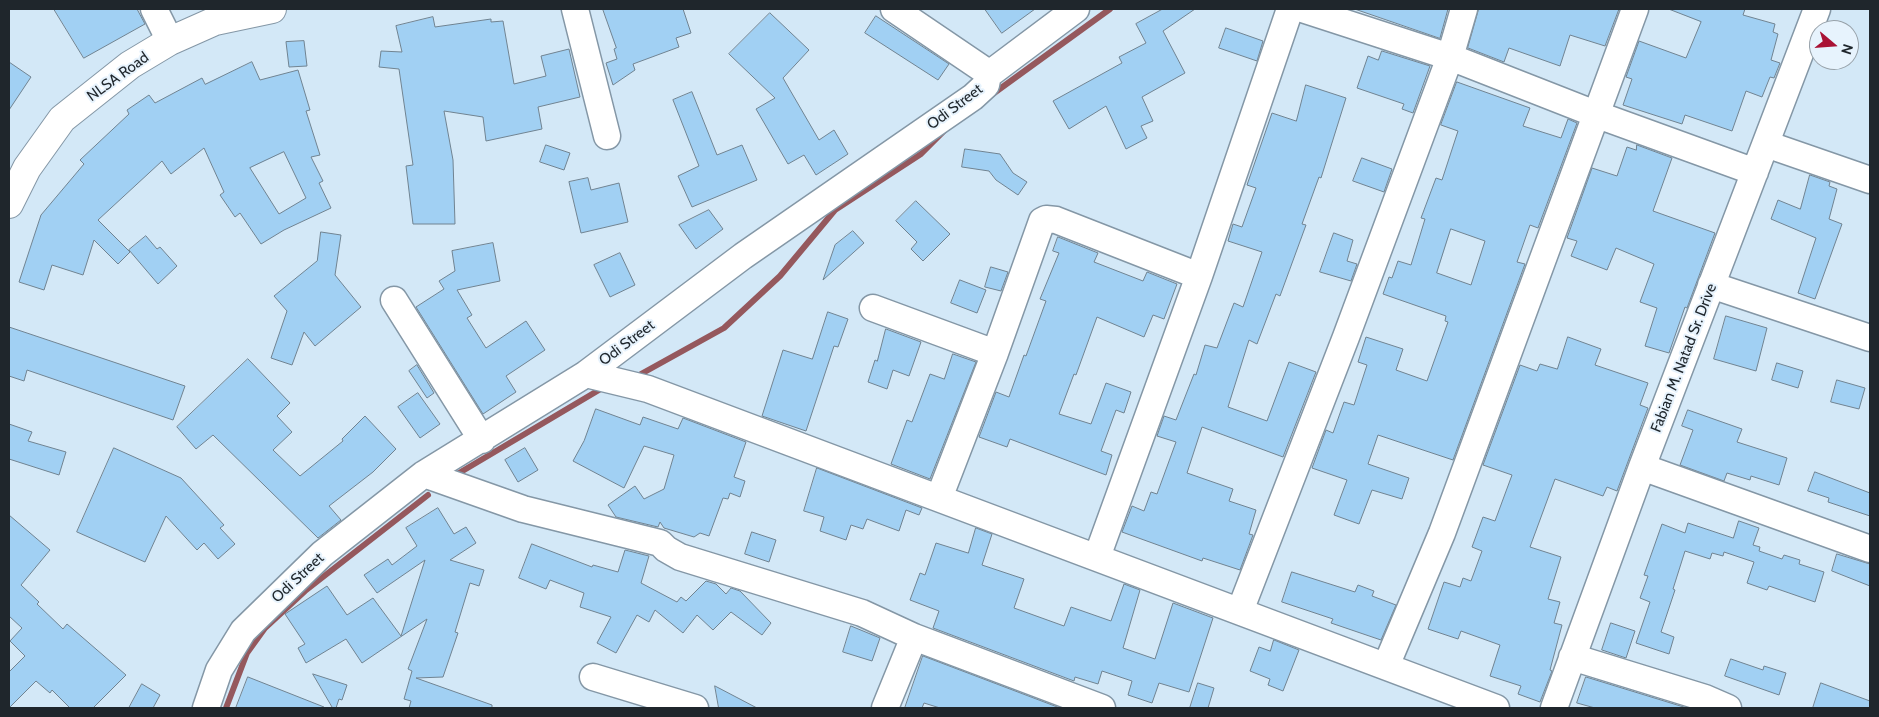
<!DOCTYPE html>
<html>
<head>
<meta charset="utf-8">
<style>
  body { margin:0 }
  #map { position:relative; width:1879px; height:717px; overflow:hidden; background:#d3e8f7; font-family:Cabin,sans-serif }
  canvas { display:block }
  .frame { position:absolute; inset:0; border:10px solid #1f262c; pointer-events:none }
  .north { position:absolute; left:1809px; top:20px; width:50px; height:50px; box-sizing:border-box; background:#e7f3fd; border:1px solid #97a1a9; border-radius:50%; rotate:108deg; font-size:14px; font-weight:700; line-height:20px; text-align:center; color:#1f262c }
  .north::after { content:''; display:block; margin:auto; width:18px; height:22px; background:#a91235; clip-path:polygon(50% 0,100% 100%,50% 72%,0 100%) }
</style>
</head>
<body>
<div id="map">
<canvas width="1879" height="717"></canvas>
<div class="frame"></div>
<div class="north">N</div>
</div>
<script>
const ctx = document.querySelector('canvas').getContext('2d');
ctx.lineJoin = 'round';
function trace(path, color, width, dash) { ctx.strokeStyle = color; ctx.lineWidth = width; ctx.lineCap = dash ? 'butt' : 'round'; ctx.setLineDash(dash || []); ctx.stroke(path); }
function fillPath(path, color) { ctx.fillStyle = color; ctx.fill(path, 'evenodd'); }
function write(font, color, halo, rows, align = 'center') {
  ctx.font = font + ' Cabin,sans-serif'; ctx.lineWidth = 4; ctx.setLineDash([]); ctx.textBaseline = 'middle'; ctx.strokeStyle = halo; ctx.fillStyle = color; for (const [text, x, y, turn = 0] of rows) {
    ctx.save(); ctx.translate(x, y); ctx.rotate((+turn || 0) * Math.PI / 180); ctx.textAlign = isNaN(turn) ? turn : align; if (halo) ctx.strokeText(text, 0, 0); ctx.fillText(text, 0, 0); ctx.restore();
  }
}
trace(new Path2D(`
  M990,96L1110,9
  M641,374L724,328L780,276L835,210L921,154L944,131
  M454,476L604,387
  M226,708L247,653L265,628L305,591L428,495`), '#95585d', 6);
const building = new Path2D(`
  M54,9H137L145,24L84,58Z
  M603,9H683L691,33L676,38L679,47L633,64L635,70L613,85L606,63L617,59L614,49L616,48Z
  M985,9H1035L1002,33Z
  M1163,9H1195L1163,31L1185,73L1142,97L1153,121L1141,126L1147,138L1126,149L1106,106L1069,129L1053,101L1122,63L1119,57L1146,43L1136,24Z
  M1355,9H1448L1440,38Z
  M1479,9H1619L1605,46L1570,35L1560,66L1509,48L1504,62L1468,48Z
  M1669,9H1745L1743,15L1775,24L1773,32L1778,34L1771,60L1780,63L1774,78L1770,77L1762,97L1746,91L1732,131L1685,115L1682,124L1623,105L1632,79L1626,77L1639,41L1686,58L1701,22Z
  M770,13L809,50L783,78L819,140L834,130L848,154L816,175L804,155L788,164L756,109L775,98L729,54Z
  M876,16L949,64L938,80L865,33Z
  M433,17L435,27L491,19V22L503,21L514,84L546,76L541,56L569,49L580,97L538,107L542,129L486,141L483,117L444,111L453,160L455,224H413L406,166L413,165L399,69L379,67L381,51L402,52L396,26Z
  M1226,28L1263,41L1257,61L1219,48Z
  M304,41L307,66L289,67L286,42Z
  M1382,51L1430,66L1413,113L1402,109L1404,104L1357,88L1368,56L1378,60Z
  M9,62L31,77L9,110Z
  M252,62L260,80L298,70L310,110L306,111L320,155L311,157L323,181L319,183L331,208L284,230L261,244L240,213L235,217L220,195L224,192L204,148L171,174L162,161L98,220L130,252L118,264L94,240L83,275L52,265L44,290L19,282L41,215L84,164L80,160L129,114L127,110L149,95L155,103L202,78L205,84ZM284,152L306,198L279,214L250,168Z
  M1457,82L1530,108L1523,126L1561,138L1568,119L1577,123L1538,228L1530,225L1517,262L1525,264L1453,460L1378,435L1368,464L1409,478L1402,499L1372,490L1359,524L1334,515L1347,480L1312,468L1326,430L1333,433L1344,402L1354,405L1367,365L1358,362L1366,337L1403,349L1396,370L1427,381L1448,322L1445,321L1446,316L1383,294L1389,277L1392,278L1398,261L1411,265L1425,219L1421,218L1436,178L1442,180L1458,131L1441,125ZM1451,229L1485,241L1471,285L1437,273Z
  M1306,85L1346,98L1321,178L1319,177L1302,224L1306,225L1280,296L1276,294L1257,344L1249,340L1228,407L1267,421L1289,362L1316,372L1283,457L1202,427L1187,473L1233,489L1229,501L1256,510L1249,534L1253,535L1240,570L1203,558L1202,561L1122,532L1132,506L1144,511L1151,492L1157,494L1176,442L1157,436L1164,416L1176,420L1194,374L1196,375L1205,345L1217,348L1234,303L1243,307L1262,252L1228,241L1233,224L1242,227L1256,188L1247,185L1272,113L1296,121Z
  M692,92L717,155L742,145L757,180L692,207L678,176L699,166L673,100Z
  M546,145L570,153L564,170L540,162Z
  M1637,145L1672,158L1653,211L1715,233L1687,308L1685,307L1669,353L1645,346L1657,308L1640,302L1654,264L1616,248L1607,270L1571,256L1577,241L1567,238L1592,168L1617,176L1627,147L1636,150Z
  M965,149L1000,154L1013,173L1027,182L1018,195L996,180L989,171L962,167Z
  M1362,158L1392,169L1384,192L1353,181Z
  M1810,175L1830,182L1829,186L1837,189L1829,219L1842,224L1815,299L1798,293L1816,238L1771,219L1778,200L1800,209Z
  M588,178L591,190L619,183L628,222L581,233L569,182Z
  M916,201L950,234L923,261L911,249L917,242L896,221Z
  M709,210L723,229L696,249L679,225Z
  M853,231L864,243L823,280L835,245Z
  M321,232L341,235L335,275L361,307L315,346L304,332L292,365L271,358L287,311L274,296L317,261Z
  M1334,233L1353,240L1347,261L1357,264L1351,281L1320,272Z
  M146,236L157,249L160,247L177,266L158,284L129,250Z
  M1058,237L1098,253L1094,262L1143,281L1147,272L1177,284L1164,319L1153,315L1144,337L1097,317L1076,375L1074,374L1059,414L1091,424L1106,383L1131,392L1124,413L1116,410L1101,451L1112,455L1106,475L1010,439L1007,447L979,437L996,392L1009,397L1024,355L1026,356L1046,301L1040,299L1059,253L1053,251Z
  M493,243L500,281L457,290L472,315L467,318L486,348L526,321L545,350L506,376L516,392L483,414L416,307L444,289L439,281L455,271L452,251Z
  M620,253L635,285L610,297L594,265Z
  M991,267L1008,272L1001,291L985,287Z
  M960,280L986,290L977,313L951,303Z
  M828,312L848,319L838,347L834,346L806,431L762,416L783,350L812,359Z
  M1726,316L1767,328L1756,371L1714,359Z
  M9,327L185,386L173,420L27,370L24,381L9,376Z
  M886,329L921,342L909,376L893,370L887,389L868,382L875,360L877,361Z
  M1568,337L1601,349L1595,365L1648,383L1640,405L1648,408L1617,491L1607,487L1603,496L1555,479L1530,547L1561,557L1548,599L1560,602L1554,623L1562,625L1550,670L1552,671L1540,702L1518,694L1521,686L1490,676L1500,645L1461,631L1458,639L1428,629L1444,582L1460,587L1463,578L1471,581L1482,551L1472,547L1483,517L1495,521L1512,475L1483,465L1520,365L1537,371L1540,364L1557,369Z
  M953,354L976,362L930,479L891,464L907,420L912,422L930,374L944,379Z
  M248,359L290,403L277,416L292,432L273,450L300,476L343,441L342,439L365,416L396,449L373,472L329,506L341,520L318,538L213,435L196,449L177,427Z
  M1777,363L1803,371L1798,388L1772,380Z
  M417,365L434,393L427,398L409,371Z
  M1837,380L1865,388L1859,409L1831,402Z
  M418,393L440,424L420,438L398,407Z
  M596,409L640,425L643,417L678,429L683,418L746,442L734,477L745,481L740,497L730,493L728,499L723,498L709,536L700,533L694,537L664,528L660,522L658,527L616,517L608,505L635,486L644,499L664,489L674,455L644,446L624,488L573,461L584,441Z
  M1688,410L1742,429L1737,442L1787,458L1779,485L1751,476L1750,480L1727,473L1724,481L1680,465L1693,430L1682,426Z
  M9,424L32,432L28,441L66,452L59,475L9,459Z
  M114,448L181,478L224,525L220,528L235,544L218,559L204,543L197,550L166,516L145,562L77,532Z
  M525,448L538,470L518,482L505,460Z
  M817,468L922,508L919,515L906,510L899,531L867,519L863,529L851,525L846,540L820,531L824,517L804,511Z
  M1815,472L1870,493V516L1828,502L1829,498L1808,491Z
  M438,508L454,534L466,527L476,543L450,560L484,570L479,586L470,583L455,632L458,633L443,677L416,678L492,705V708H409L411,701L404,699L412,671L408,669L427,619L362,663L346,639L306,663L298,648L305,644L285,614L327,586L347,615L373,598L401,636L425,560L377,593L364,575L388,559L392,565L417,546L406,528Z
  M9,515L50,550L21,585L39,602L37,604L63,629L67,624L126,675L93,708H70L52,690L50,693L36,681L9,708V672L25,656L10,641L22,628L9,616Z
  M1739,521L1759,528L1753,545L1760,547L1759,551L1782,559L1784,555L1800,560L1799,564L1824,572L1815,602L1769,586L1767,590L1747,583L1754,562L1724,552L1723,556L1712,553L1710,559L1685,551L1673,589L1675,590L1661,632L1674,637L1669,654L1636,643L1650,602L1640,598L1648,576L1644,575L1662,524L1685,533L1688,523L1733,538Z
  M976,528L992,534L982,565L1024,579L1014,608L1064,626L1071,607L1111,621L1124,584L1140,590L1123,648L1155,659L1173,603L1213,618L1189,692L1159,683L1152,703L1128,695L1132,681L1102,671L1098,684L1075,677L1074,681L933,628L939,611L910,600L920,573L925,575L936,543L968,553Z
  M752,532L776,540L769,562L745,554Z
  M532,544L592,567L593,565L618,572L625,550L649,556L641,583L677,602L681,597L686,601L706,581L716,584L726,594L731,588L740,591L771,623L762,635L731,612L713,630L697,615L683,633L655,610L649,622L637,615L616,653L597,643L611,617L580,607L584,593L550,580L546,589L519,578Z
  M1837,554L1870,564V586L1832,571Z
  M1292,572L1355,592L1358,585L1374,591L1372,596L1396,605L1381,640L1331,623L1333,619L1282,602Z
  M1611,623L1635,631L1626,658L1602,650Z
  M851,626L880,638L872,661L843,652Z
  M1274,640L1299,650L1283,691L1268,685L1270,679L1250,671L1259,647L1270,651Z
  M923,656L1060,708H940L924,703L922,708H905Z
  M1731,659L1763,670L1764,666L1786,673L1779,695L1725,676Z
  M313,674L347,685L342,700L339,699L336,708H333Z
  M248,677L324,707V708H236Z
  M1586,677L1687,708H1595L1577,703Z
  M1198,683L1214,688L1208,708H1190Z
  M1821,683L1870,701V708H1813Z
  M142,684L160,695L153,708H129Z
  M715,686L757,708H719Z`);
fillPath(building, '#a1d0f3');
trace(building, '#708391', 1);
const minor = new Path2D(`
  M154,9L170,41
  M575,9L607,136
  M1302,9L1450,57L1598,115L1755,172
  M988,75L1076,9
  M1766,144L1870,180
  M1711,285L1870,338
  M394,300L482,440
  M873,308L995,353
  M586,374L648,389L1496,708
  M1642,467L1870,549
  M424,474L523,509L660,543L666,549L680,557L862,613L914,637L1102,708
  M939,498L995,353L1042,221L1046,219L1056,220L1199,276
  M1097,557L1199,276L1290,9
  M1240,611L1346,337L1450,57L1464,9
  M1572,657L1705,698L1728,708
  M1386,666L1442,533L1635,9
  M593,677L695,708
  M206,708L219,670L243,631L322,554L424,474L586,374L743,256L973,97L986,85L988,75L984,70L894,9
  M885,708L914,637
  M1554,708L1642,467L1817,9`);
const major = new Path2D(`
  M9,204L27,168L62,119L130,65L170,41L215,21L272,9`);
trace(minor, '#8497a6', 29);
trace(major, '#8497a6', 30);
trace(minor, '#fff', 26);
trace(major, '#fff', 28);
write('15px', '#1f262c', '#e7f3fd', [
  ["NLSA Road",118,77,-36],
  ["Odi Street",955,107,-37],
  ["Odi Street",627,343,-37],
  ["Fabian M. Natad Sr. Drive",1684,358,-69],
  ["Odi Street",298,578,-43]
]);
</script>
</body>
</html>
